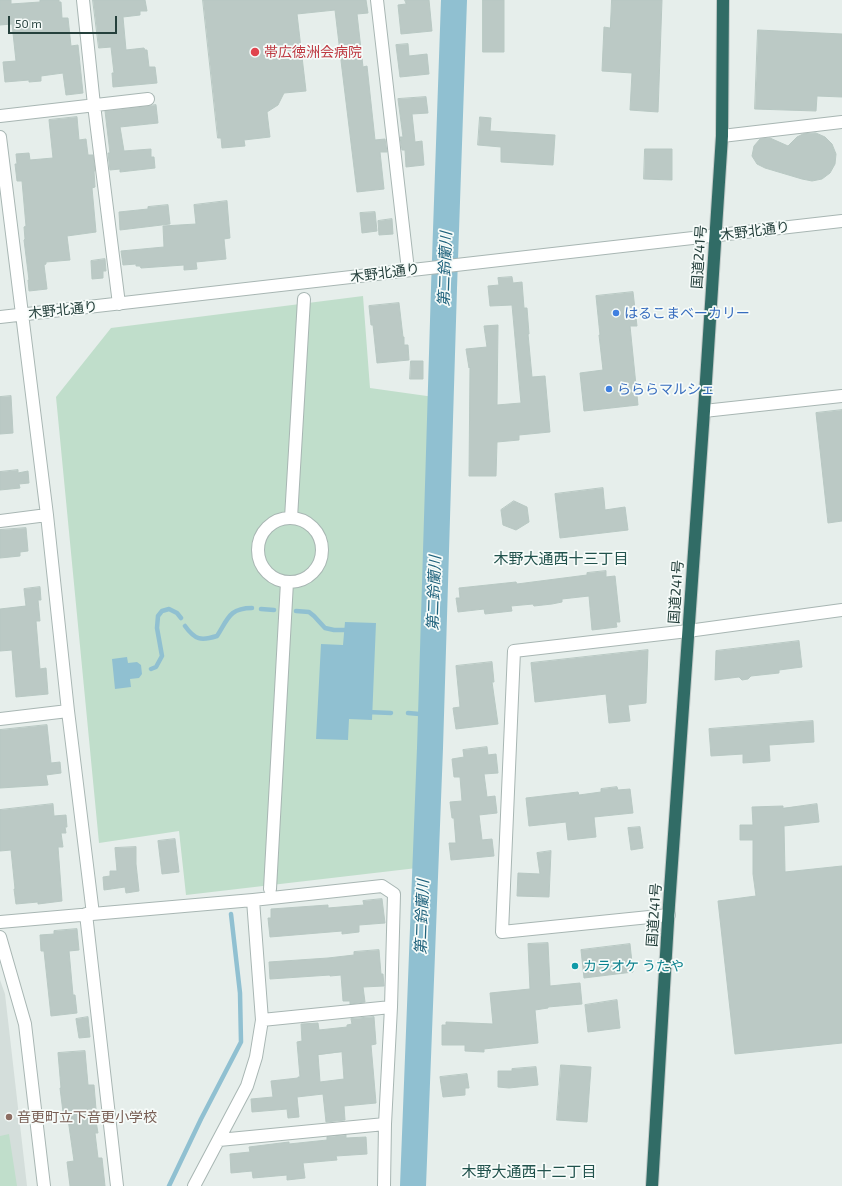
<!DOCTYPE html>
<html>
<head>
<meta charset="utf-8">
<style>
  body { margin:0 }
  #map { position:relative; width:842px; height:1186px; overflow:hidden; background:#e6eeeb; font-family:"Exo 2",sans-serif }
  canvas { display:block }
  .scale { position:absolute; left:8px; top:16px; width:109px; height:18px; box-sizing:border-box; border:2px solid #25403c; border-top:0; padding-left:5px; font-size:12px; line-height:14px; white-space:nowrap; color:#25403c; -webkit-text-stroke:3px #f6fbf9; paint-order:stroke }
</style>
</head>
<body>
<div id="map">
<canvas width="842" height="1186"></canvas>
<div class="scale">50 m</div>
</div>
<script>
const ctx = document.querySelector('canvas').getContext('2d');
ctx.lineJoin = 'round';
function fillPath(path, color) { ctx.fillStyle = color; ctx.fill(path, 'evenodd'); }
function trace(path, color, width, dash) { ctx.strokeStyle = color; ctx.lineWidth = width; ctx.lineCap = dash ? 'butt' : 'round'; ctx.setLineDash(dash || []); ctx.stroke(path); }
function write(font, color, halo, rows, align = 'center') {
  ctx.font = font + ' "Exo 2","Noto Sans JP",sans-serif'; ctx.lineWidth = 3.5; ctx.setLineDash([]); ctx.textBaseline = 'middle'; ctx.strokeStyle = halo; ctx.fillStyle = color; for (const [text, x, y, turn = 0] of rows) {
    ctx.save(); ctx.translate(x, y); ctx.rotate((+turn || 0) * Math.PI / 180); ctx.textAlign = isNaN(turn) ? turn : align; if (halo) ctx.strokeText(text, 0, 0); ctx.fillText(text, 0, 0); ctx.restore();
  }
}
fillPath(new Path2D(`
  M0,980L5,994L27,1186H0Z`), '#d4dedb');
fillPath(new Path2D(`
  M363,296L370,388L434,397L417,868L186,895L179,831L99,843L56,397L111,328Z
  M9,1134L17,1186H0V1136Z`), '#c0decb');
fillPath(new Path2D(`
  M345,622L376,623L372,720L349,719L348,740L316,739L321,644L343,645Z
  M127,657L128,663L137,662L141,665L142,674L139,678L130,679L131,687L115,689L112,659Z`), '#90c0d1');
trace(new Path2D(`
  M261,609L274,610
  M296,611L309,612L314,616L325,628L334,630H350
  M185,626C195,640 201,641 217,636C228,619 229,608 252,608
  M151,669L156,667L162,656L157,628L158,616L162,611L169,609L177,613L181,618
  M367,712L391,713
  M408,713L431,715
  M169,1186L201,1119L241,1042L240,993L231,914`), '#90c0d1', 4.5);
trace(new Path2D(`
  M413,1186L430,748L444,288L454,0`), '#90c0d1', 26);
const building = new Path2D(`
  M0,0H11V4L40,2V0H59V2H61L62,18H68L71,46L78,45L83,93L66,95L63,73L41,76V81L29,82V80L5,82L3,62L16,61L12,24L0,25Z
  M93,0H145L147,11H140V15L123,17L126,50L144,48L145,50H147L149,67H155L157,83L113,87L112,73H114L111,47L99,48Z
  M203,0H366L368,13L357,14L363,67L367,66L375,140L385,139L387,152H380L384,189L357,192L342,69L335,10L297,14L306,91L284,93L278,105L267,112L270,137L244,140L245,146L222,148L221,138H218Z
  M405,0H429L432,31L401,34L398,5L406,4Z
  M483,0H504V52H483Z
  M612,0H662L658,112L630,110L632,73L602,71L604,27L610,28Z
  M758,30L842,34V97L817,96L816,111L755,109Z
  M408,44L409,56L427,54L429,74L400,77L396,45Z
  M426,97L428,113L412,114L415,142L422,141L424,165L406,167L405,150H402L400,137H403L398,99Z
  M156,105L158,123L120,127L124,151L151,149V157H154L155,168L120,172V169L110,170L108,153H110L105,111Z
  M77,117L79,140L86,139L88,155H93L95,171H94L95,187L92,188L96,232L67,236L70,260L46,262V264L44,265L47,289L29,291L28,280H29L24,240L25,239L24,227L26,226L22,181H17L15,164H17L16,154L29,153L30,160L53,158L49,120Z
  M480,117L491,118L490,131L555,135L553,165L501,162V147L478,145Z
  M816,133L825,137L832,144L836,154L835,164L830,173L822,179L812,181L802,179L765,168L757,164L752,156L754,146L760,139L770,138L788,146L797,137L803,134Z
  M645,149H672V180L644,179Z
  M227,201L230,238L224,239L226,259L196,262L197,269L184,270V265L141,268L140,266H136V264L123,265L121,251L164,247L163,226L196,224L194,205Z
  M168,205L170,224L120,230L119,212L148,209V207Z
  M375,212L377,231L362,233L360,213Z
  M392,219L393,234L379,235L378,221Z
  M105,259L106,271H103V278L92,279L91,261Z
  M512,277L513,283L522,282L524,308H527L529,334H528L532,377L545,376L550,432L519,435V440L497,442L496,476H469L470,367L469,368L466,349L487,347L484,326L498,325L497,405L521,403L512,305L490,306L488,286L499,285L498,278Z
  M633,292L637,326H630L638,405L584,411L580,373L603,370L599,335H600L596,296Z
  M399,303L403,337H404V345H408L409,360L377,363L373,325H371L369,306Z
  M411,361H423V379H410Z
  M11,396L13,433L0,434V397Z
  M842,410V521L828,523L816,413Z
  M18,470V473L28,471L29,483L19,484L20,488L0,490V472Z
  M603,488L605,510L625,507L628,530L560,538L555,494Z
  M514,501L527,507L529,522L516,530L503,525L501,510Z
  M26,528L28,551L20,552V556L0,558V530Z
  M606,571V577L615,576L620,622H616L617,627L592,630L589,596L562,599V602L552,604L534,606L533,604L511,606L512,611L485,614L484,609L458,612L456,598H460L459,588L516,582L517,584L587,575V573Z
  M40,587L41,600H38L40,621H36L40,669L46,668L48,694L16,697L12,650L0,651V609L26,606L24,589Z
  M799,641L802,667L779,670V673L751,676L748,679L742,680L739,677L715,680L716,651Z
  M648,650L646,703L628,705L630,721L609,723L606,694L535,702L531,663Z
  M492,662L494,682H492L498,724L456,729L453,708L460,707L456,666Z
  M813,721L814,742L769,745L770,761L743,763V754L711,756L709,729Z
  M47,725L51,763L60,762L61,773L46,775L48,785L0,788V730Z
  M487,747L488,755L496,754L498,773L484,774L487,797L495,796L497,813L479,815L482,840L492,839L494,856L451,860L449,843H456L454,818H452L450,802L462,801L460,777H454L452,759L464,757L463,750Z
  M617,787L618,790L630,789L633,813L594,817L596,837L568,840L566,822L529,826L526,798L578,792L579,795L601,792V789Z
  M53,804L54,816L66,815L67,827H65L66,833H61L63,847H58L62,901L38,904V902L16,904L14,889H15L11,850L0,851V810Z
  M817,804L819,822L784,826L785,872L842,866V1043L735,1054L718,901L756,896L753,874V840H740V825H753L752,807L783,806V808Z
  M640,827L643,848L631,850L628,828Z
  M175,839L179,872L162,874L158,841Z
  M136,847V864L139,891L126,893L125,887L104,890L103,877L110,876V871H117L115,848Z
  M551,851L549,897L517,896L518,873L540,874L537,853Z
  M382,899L385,923L359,925V932L342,934V931L270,937L268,918H271V909L328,905V908L364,905L363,901Z
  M77,929L79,950L69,951L73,995H75L77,1013L51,1016L44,951H41L40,935L54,934V931Z
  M548,943L550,986L580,983L582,1004L548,1007V1008L535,1010L538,1043L484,1049V1052L465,1051V1045H442V1025H446V1022L493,1024L490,993L530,989L528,944Z
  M630,944L633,972L584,978L581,950Z
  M379,950L381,974H383L384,986L363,987L365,1002L350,1004V1001H343L341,975L330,976V975L270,979L269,962L328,958L354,955V952Z
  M617,1000L620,1028L588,1032L585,1005Z
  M88,1017L90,1037L79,1038L76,1019Z
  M374,1017L376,1044L371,1045L376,1103L344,1106L345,1120L326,1122L323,1094L297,1097L299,1117L288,1118L287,1109L252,1112L251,1099L273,1097L271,1081L298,1078V1077H300L297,1042L302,1041L301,1024L318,1023L319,1030L347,1027V1025L352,1024L351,1019ZM342,1052L344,1079L320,1082L318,1055Z
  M85,1051L88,1085H94L96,1109H94L98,1133H95L98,1158H102L105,1186H70L67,1162L74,1161L67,1112H63L60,1088H61L58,1053Z
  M561,1065L591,1067L587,1122L557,1120Z
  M536,1067L538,1085L509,1088L498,1087V1071H512V1069Z
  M467,1074L469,1088H465V1095L443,1097L440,1077Z
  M346,1135V1138L366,1137L367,1154L336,1156L337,1160L303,1163L305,1178L287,1180V1175L253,1178L252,1171L231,1173L230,1154L250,1152L249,1147L289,1142V1144L327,1140V1137Z`);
fillPath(building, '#bbc9c5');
trace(building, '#b8c8c3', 1);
const minor = new Path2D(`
  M83,0L94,105L119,304
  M377,0L408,270
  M0,116L148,99
  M722,136L842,122
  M0,137L47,515L68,711L93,914
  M0,317L842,221
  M704,411L842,396
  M291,518L304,299
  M258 550a32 32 0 1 1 64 0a32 32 0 1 1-64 0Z
  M0,521L47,515
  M0,719L68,711
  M270,889L287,582
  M86,914L117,1186
  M669,915L502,932L514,651L688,631L842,610
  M0,922L253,900L382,886L394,894L391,1007L385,1124L384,1186
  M0,937L25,1024L44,1186
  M262,1020L391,1007
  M219,1140L385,1124
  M194,1186L247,1086L256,1057L262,1020L253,900`);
const highway = new Path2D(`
  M652,1186L669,905L704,411L722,136L723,0`);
trace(minor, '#a8b6b3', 14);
trace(highway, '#c2cac8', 14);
trace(minor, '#fff', 12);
trace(highway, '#316c66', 12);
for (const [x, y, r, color] of [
  [255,52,5,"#e0444e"],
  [616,313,4,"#3f7fe0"],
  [609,389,4,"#3f7fe0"],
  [575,966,4,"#0f9aa8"],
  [9,1117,4,"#8d6e63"]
]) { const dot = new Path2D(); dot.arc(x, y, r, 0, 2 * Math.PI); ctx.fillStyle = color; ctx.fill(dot); trace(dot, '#f6fbf9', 1.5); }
write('14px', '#be3a42', '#f6fbf9', [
  ["帯広徳洲会病院",264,52]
], 'left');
write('14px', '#25403c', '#f6fbf9', [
  ["木野北通り",755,231,-7],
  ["国道241号",699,257,-86],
  ["木野北通り",385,273,-7],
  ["木野北通り",63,310,-6],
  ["国道241号",676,592,-86],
  ["国道241号",654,915,-86]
]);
write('14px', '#366cbe', '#f6fbf9', [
  ["はるこまベーカリー",624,313],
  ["らららマルシェ",617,389]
], 'left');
write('14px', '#0d838f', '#f6fbf9', [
  ["カラオケ うたや",583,966]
], 'left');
write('14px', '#785e54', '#f6fbf9', [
  ["音更町立下音更小学校",17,1117]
], 'left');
write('italic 15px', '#1f627c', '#f6fbf9', [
  ["第二鈴蘭川",445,269,-88],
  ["第二鈴蘭川",434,593,-88],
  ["第二鈴蘭川",422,917,-88]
]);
write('15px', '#21524c', '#f6fbf9', [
  ["木野大通西十三丁目",561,559],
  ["木野大通西十二丁目",529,1172]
]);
</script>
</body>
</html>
